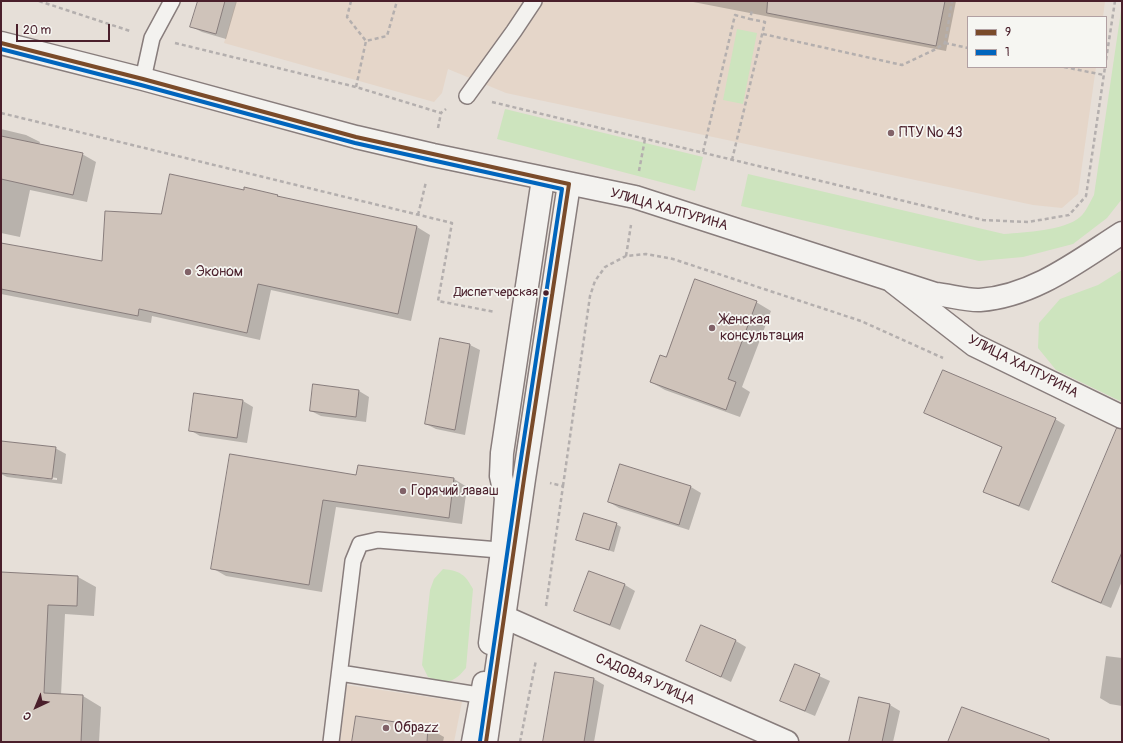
<!DOCTYPE html>
<html>
<head>
<meta charset="utf-8">
<style>
  body { margin:0 }
  #map { position:relative; width:1123px; height:743px; overflow:hidden; background:#e6dfd8; font-family:Pangolin,sans-serif }
  canvas { display:block }
  .frame { position:absolute; inset:0; border:2px solid #4a1f2b; pointer-events:none }
  .legend { position:absolute; left:967px; top:16px; width:140px; height:52px; box-sizing:border-box; background:#f6f6f2; border:1px solid #b1a0a2; margin:0; padding:5px 7px; list-style:none; font-size:12px; color:#4a1f2b }
  .legend li { display:flex; align-items:center; gap:8px; height:20px }
  .legend b { width:20px; border:1px solid #b1a0a2 }
  .north { position:absolute; left:16px; top:687px; width:40px; height:40px; -webkit-text-stroke:3px #f6f6f2; paint-order:stroke; rotate:224deg; font-size:11px; font-weight:700; line-height:16px; text-align:center; color:#4a1f2b }
  .north::after { content:''; display:block; margin:auto; width:14px; height:18px; background:#4a1f2b; clip-path:polygon(50% 0,100% 100%,50% 72%,0 100%) }
  .scale { position:absolute; left:16px; top:24px; width:94px; height:18px; box-sizing:border-box; border:2px solid #4a1f2b; border-top:0; padding-left:5px; font-size:12px; line-height:14px; white-space:nowrap; color:#4a1f2b; -webkit-text-stroke:3px #f6f6f2; paint-order:stroke }
</style>
</head>
<body>
<div id="map">
<canvas width="1123" height="743"></canvas>
<div class="frame"></div>
<ul class="legend">
<li><b style="height:5px;background:#7a4b2a"></b>9</li>
<li><b style="height:5px;background:#0065bd"></b>1</li>
</ul>
<div class="north">С</div>
<div class="scale">20 m</div>
</div>
<script>
const ctx = document.querySelector('canvas').getContext('2d');
ctx.lineJoin = 'round';
function fillPath(path, color) { ctx.fillStyle = color; ctx.fill(path, 'evenodd'); }
function trace(path, color, width, dash) { ctx.strokeStyle = color; ctx.lineWidth = width; ctx.lineCap = dash ? 'butt' : 'round'; ctx.setLineDash(dash || []); ctx.stroke(path); }
function write(font, color, halo, rows, align = 'center') {
  ctx.font = font + ' Pangolin,sans-serif'; ctx.lineWidth = 3.5; ctx.setLineDash([]); ctx.textBaseline = 'middle'; ctx.strokeStyle = halo; ctx.fillStyle = color; for (const [text, x, y, turn = 0] of rows) {
    ctx.save(); ctx.translate(x, y); ctx.rotate((+turn || 0) * Math.PI / 180); ctx.textAlign = isNaN(turn) ? turn : align; if (halo) ctx.strokeText(text, 0, 0); ctx.fillText(text, 0, 0); ctx.restore();
  }
}
fillPath(new Path2D(`
  M236,1H1105L1103,17H968V67H1096L1078,194L1062,208L1033,205L506,93L448,69L442,93L434,102L224,43Z
  M347,685L462,702L454,742H340Z`), '#e5d6c9');
fillPath(new Path2D(`
  M1122,4V199L1107,218L1073,244L1023,257L979,261L741,206L748,174L1004,234C1025,232 1064,231 1080,217C1086,212 1090,202 1094,195Z
  M737,29L757,33L743,104L723,100Z
  M505,109L703,157L695,191L497,139Z
  M1122,270V402L1056,370L1038,348L1039,323L1060,299L1098,285Z
  M443,569C460,571 465,574 473,589L466,668C453,684 446,684 428,677L422,665L430,590L434,579Z`), '#cde4be');
fillPath(new Path2D(`
  M199,1H237L226,39L202,32L192,27Z
  M688,1H956L946,51Z
  M1,129L26,135L40,142L39,145L82,154L96,162L87,202L30,190L20,237L1,233Z
  M244,191L277,195L282,198L417,227L430,235L411,321L271,290L260,340L152,316L151,323L1,294V244L103,263L162,215Z
  M756,302L771,311L742,387L750,392L740,417L665,390L651,382L667,358Z
  M470,345L480,350L465,435L436,429L426,424Z
  M359,391L369,397L366,422L321,416L311,411Z
  M243,401L253,407L247,443L200,436L190,430Z
  M925,413L1055,419L1065,425L1029,511L995,497L985,491L1003,448L935,418Z
  M1,442L55,448L66,454L62,484L7,477L1,474ZM7,472L57,478V480L7,474Z
  M1122,452V581L1111,608L1063,588L1053,582Z
  M620,466L691,487L701,493L689,530L619,508L609,502Z
  M358,467L454,479L467,487L462,524L336,507L322,592L226,576L212,568L357,477Z
  M616,524L621,527L614,552L582,542L577,539Z
  M589,572L625,585L635,591L620,630L585,616L575,611Z
  M1,573L78,577L96,587L94,616L65,614L61,695L83,696L101,707L99,742H1Z
  M702,627L736,641L746,647L731,682L687,661Z
  M1106,656L1122,658V706L1110,704L1100,698Z
  M795,665L830,681L815,716L791,706L781,700Z
  M594,679L604,685L594,742H544Z
  M859,698L890,705L900,711L893,742H854Z
  M356,717L430,729L444,737L443,742H353Z`), '#0003');
const building = new Path2D(`
  M198,1H225L216,34L190,27Z
  M768,1H945L936,46L767,13Z
  M1,136L83,153L73,195L1,179Z
  M170,174L244,190V187L278,195L277,196L417,226L398,314L258,284L247,333L139,309L138,316L1,289V243L102,261L105,211L161,214Z
  M695,279L757,301L728,379L736,382L726,410L650,382L660,355L666,357Z
  M440,338L470,344L455,430L425,424Z
  M943,370L1056,418L1019,506L983,492L1002,447L924,413Z
  M313,384L359,390L356,417L310,411Z
  M194,393L243,400L237,438L189,431Z
  M1117,428L1122,429V552L1101,603L1052,582Z
  M1,441L56,447L52,479L1,473Z
  M230,454L356,475L358,465L454,478L449,518L323,500L309,585L211,569Z
  M620,464L691,486L679,525L608,502Z
  M584,513L617,523L609,550L576,540Z
  M589,571L625,584L610,625L574,611Z
  M1,572L78,576L77,606L48,605L44,693L83,695L81,742H1Z
  M701,625L736,640L721,677L686,661Z
  M795,664L820,674L805,711L780,701Z
  M555,672L594,678L584,742H543Z
  M859,697L890,704L882,742H849Z
  M962,707L1049,739V742H948Z
  M356,716L428,727L427,742H352Z`);
fillPath(building, '#cfc3ba');
trace(building, '#887d7c', 1);
const service = new Path2D(`
  M143,79L152,38L172,1
  M467,96L514,31L534,1
  M340,673L491,697
  M331,742L353,561L360,544L378,540L511,551`);
const minor = new Path2D(`
  M893,282L974,345L1122,417
  M504,617L787,742
  M490,643L502,551L506,498L501,476L502,453L543,179
  M473,742L484,683`);
const tertiary = new Path2D(`
  M1,43L143,79L356,137L433,155L635,197L935,294C948,295 968,301 980,300C1034,296 1078,261 1122,233
  M486,742L524,479L569,184`);
trace(service, '#887d7c', 18);
trace(minor, '#887d7c', 25);
trace(tertiary, '#887d7c', 25);
trace(new Path2D(`
  M39,1L130,31
  M351,1L347,17L366,41
  M763,34L902,65L934,50L945,43L952,1
  M175,43L356,87L441,113L446,109
  M945,43L968,48
  M1106,60L1115,1
  M1064,67L1104,75
  M356,87L366,41L387,36L397,1
  M492,102L983,220L1028,222L1069,215L1086,196L1105,67
  M1,113L452,223L438,301L495,312
  M438,128L441,113
  M703,152L735,15L750,19
  M732,160L765,22L750,19L752,10
  M639,171L645,139
  M418,215L426,182
  M626,256L631,225
  M563,486L590,296L595,281L605,267L626,256L646,254L673,259L861,321L943,358
  M546,606L563,486L550,483
  M520,742L536,660`), '#b4afae', 2.5, [4, 3]);
trace(service, '#f3f2ef', 15);
trace(minor, '#f3f2ef', 22);
trace(tertiary, '#f3f2ef', 22);
trace(new Path2D(`
  M1,43L143,79L356,137L569,184L524,479L486,742`), '#7a4b2a', 4);
trace(new Path2D(`
  M1,49L141,85L355,143L562,189L518,478L480,741`), '#0065bd', 4);
for (const [x, y, r, color] of [
  [891,133,4,"#816268"],
  [188,272,4,"#816268"],
  [546,293,3.5,"#4a1f2b"],
  [712,328,4,"#816268"],
  [403,491,4,"#816268"],
  [386,728,4,"#816268"]
]) { const dot = new Path2D(); dot.arc(x, y, r, 0, 2 * Math.PI); ctx.fillStyle = color; ctx.fill(dot); trace(dot, '#f6f6f2', 1.5); }
write('13px', '#4a1f2b', '#f6f6f2', [
  ["Диспетчерская",538,293]
], 'right');
write('14px', '#4a1f2b', '#f6f6f2', [
  ["ПТУ № 43",899,133],
  ["Эконом",196,272],
  ["Женская",720,320],
  ["консультация",720,336],
  ["Горячий лаваш",411,491],
  ["Обраzz",394,728]
], 'left');
write('14px', '#4a1f2b', '#f6f6f2', [
  ["УЛИЦА ХАЛТУРИНА",669,210,16],
  ["УЛИЦА ХАЛТУРИНА",1023,367,27],
  ["САДОВАЯ УЛИЦА",645,680,24]
]);
</script>
</body>
</html>
